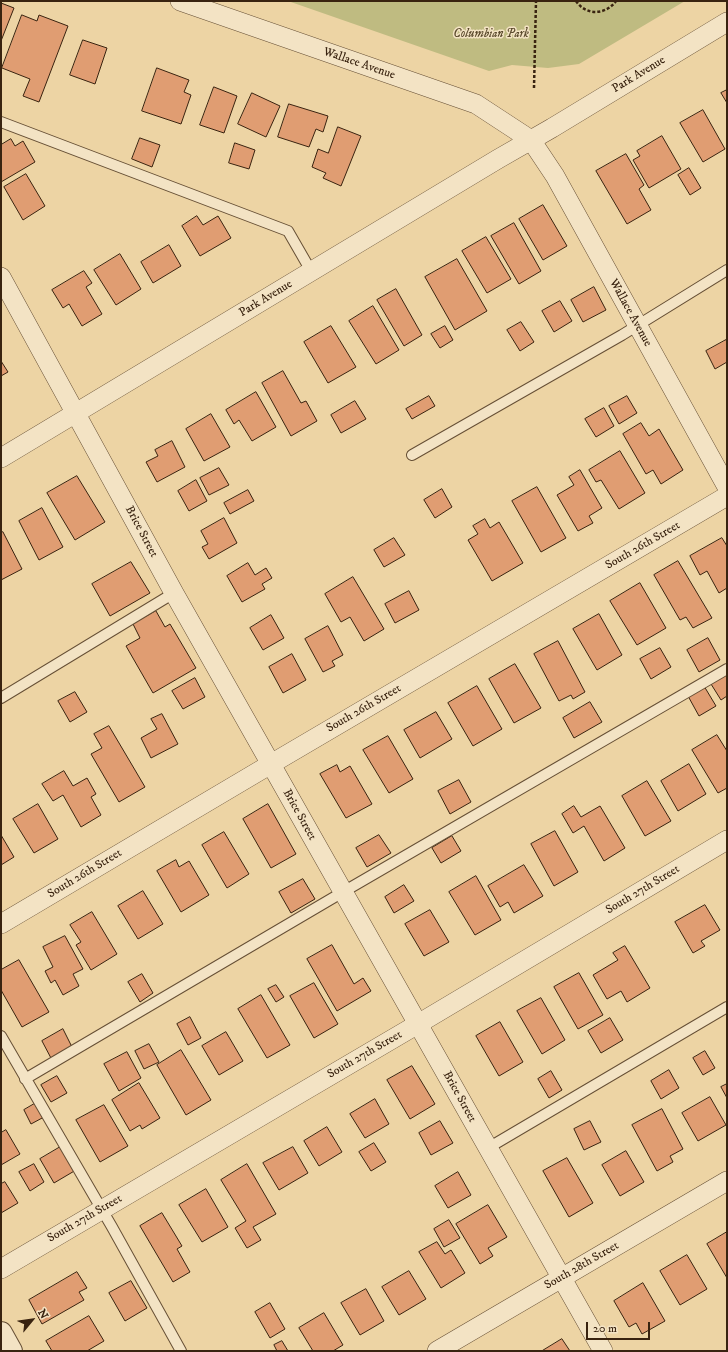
<!DOCTYPE html>
<html>
<head>
<meta charset="utf-8">
<style>
  body { margin:0 }
  #map { position:relative; width:728px; height:1352px; overflow:hidden; background:#edd4a4; font-family:"IM FELL DW Pica",serif }
  canvas { display:block }
  .frame { position:absolute; inset:0; border:2px solid #392310; pointer-events:none }
  .north { position:absolute; left:12px; top:1300px; width:40px; height:40px; -webkit-text-stroke:3px #f3e3c4; paint-order:stroke; rotate:61deg; font-size:11px; font-weight:700; line-height:16px; text-align:center; color:#392310 }
  .north::after { content:''; display:block; margin:auto; width:14px; height:18px; background:#392310; clip-path:polygon(50% 0,100% 100%,50% 72%,0 100%) }
  .scale { position:absolute; left:586px; top:1322px; width:64px; height:18px; box-sizing:border-box; border:2px solid #392310; border-top:0; padding-left:5px; font-size:12px; line-height:14px; white-space:nowrap; color:#392310; -webkit-text-stroke:3px #f3e3c4; paint-order:stroke }
</style>
</head>
<body>
<div id="map">
<canvas width="728" height="1352"></canvas>
<div class="frame"></div>
<div class="north">N</div>
<div class="scale">20 m</div>
</div>
<script>
const ctx = document.querySelector('canvas').getContext('2d');
ctx.lineJoin = 'round';
function fillPath(path, color) { ctx.fillStyle = color; ctx.fill(path, 'evenodd'); }
function trace(path, color, width, dash) { ctx.strokeStyle = color; ctx.lineWidth = width; ctx.lineCap = dash ? 'butt' : 'round'; ctx.setLineDash(dash || []); ctx.stroke(path); }
function write(font, color, halo, rows, align = 'center') {
  ctx.font = font + ' "IM FELL DW Pica",serif'; ctx.lineWidth = 3; ctx.setLineDash([]); ctx.textBaseline = 'middle'; ctx.strokeStyle = halo; ctx.fillStyle = color; for (const [text, x, y, turn = 0] of rows) {
    ctx.save(); ctx.translate(x, y); ctx.rotate((+turn || 0) * Math.PI / 180); ctx.textAlign = isNaN(turn) ? turn : align; if (halo) ctx.strokeText(text, 0, 0); ctx.fillText(text, 0, 0); ctx.restore();
  }
}
fillPath(new Path2D(`
  M288,1H685L579,64L548,68L512,65L489,71Z`), '#bfbb81');
const building = new Path2D(`
  M1,3L14,8L1,41Z
  M22,15L37,21L39,15L68,26L39,102L23,96L30,79L2,68Z
  M83,40L107,48L95,84L70,75Z
  M157,68L189,80L184,92L191,95L181,124L142,111Z
  M214,87L237,96L224,133L200,125Z
  M727,90V103L721,93Z
  M252,93L280,106L266,137L238,124Z
  M289,104L328,116L323,132L316,129L309,147L278,137Z
  M703,110L725,149L703,162L680,123Z
  M338,127L361,136L341,186L323,178L326,173L312,167L318,149L328,153Z
  M662,136L681,169L649,188L633,160L640,156L637,151Z
  M140,138L160,145L152,167L132,159Z
  M11,139L15,146L23,141L35,162L1,182V145Z
  M235,143L255,150L249,169L229,163Z
  M626,154L644,185L639,189L651,210L627,224L596,171Z
  M689,168L701,188L690,195L678,175Z
  M26,174L45,206L23,220L4,187Z
  M543,205L567,246L543,260L519,219Z
  M197,216L203,225L218,216L231,238L200,256L182,226Z
  M514,223L541,271L519,284L491,236Z
  M486,237L511,279L487,293L462,251Z
  M169,245L181,266L153,283L141,262Z
  M120,254L141,289L116,305L94,270Z
  M457,259L487,311L455,330L425,277Z
  M84,271L92,283L86,287L102,314L82,326L69,304L63,308L52,290Z
  M594,287L606,310L583,322L571,300Z
  M396,289L422,335L404,346L377,300Z
  M560,301L572,321L554,332L542,311Z
  M373,306L399,350L376,364L349,321Z
  M521,322L534,342L520,351L507,330Z
  M331,326L356,367L328,383L304,342Z
  M445,326L453,340L440,348L431,334Z
  M726,340L727,342V362L715,369L706,351Z
  M1,361L8,372L1,376Z
  M283,371L301,403L306,401L317,421L291,436L262,383Z
  M256,392L276,427L252,441L239,420L234,424L226,410Z
  M429,396L435,406L412,419L406,409Z
  M627,396L637,413L619,424L609,406Z
  M355,401L366,419L341,433L331,415Z
  M604,408L614,426L596,437L585,419Z
  M211,414L230,447L204,461L186,429Z
  M641,423L649,436L659,429L683,470L661,484L653,470L646,474L623,434Z
  M172,441L185,467L157,482L146,462L158,456L155,450Z
  M620,451L645,493L619,509L601,480L596,482L589,470Z
  M219,468L229,485L209,495L200,478Z
  M580,470L602,508L589,516L593,523L578,531L557,495L574,485L569,477Z
  M77,476L105,522L75,540L47,493Z
  M196,480L207,501L189,511L178,491Z
  M537,487L566,538L541,552L512,501Z
  M442,489L452,507L435,518L424,500Z
  M248,490L254,501L230,514L224,503Z
  M42,508L63,547L39,560L19,521Z
  M224,518L237,543L209,559L202,547L208,544L201,531Z
  M485,519L490,528L499,522L523,563L492,581L468,540L478,534L473,526Z
  M3,532L22,569L1,580V533Z
  M394,538L405,555L384,567L374,550Z
  M722,538L727,546V588L719,593L707,571L700,575L690,556Z
  M678,561L712,618L693,628L686,617L680,620L654,575Z
  M131,562L150,593L110,616L92,584Z
  M248,563L255,575L266,568L272,578L262,584L265,589L242,602L227,576Z
  M353,577L384,629L364,641L350,617L341,622L325,594Z
  M640,583L666,628L637,645L610,601Z
  M409,591L419,610L395,623L385,604Z
  M156,611L165,627L170,624L196,668L153,693L126,646L140,638L133,624Z
  M599,614L622,655L597,670L573,629Z
  M271,615L284,638L263,650L250,628Z
  M328,626L343,655L332,661L335,666L323,672L305,639Z
  M708,638L720,660L699,672L687,650Z
  M558,641L585,692L573,699L571,695L559,701L534,654Z
  M660,648L671,667L651,679L640,659Z
  M292,654L306,680L283,693L269,667Z
  M515,664L541,708L514,723L489,679Z
  M727,674V696L721,700L711,684Z
  M195,678L205,697L183,709L172,691Z
  M477,686L502,729L473,746L448,703Z
  M704,686L716,706L699,716L688,696Z
  M75,692L87,712L70,722L58,701Z
  M590,702L602,722L574,738L563,718Z
  M436,712L452,739L420,758L404,730Z
  M162,714L178,744L151,758L141,738L157,729L151,719Z
  M109,726L145,787L119,802L91,754L102,748L94,734Z
  M717,735L727,751V788L718,793L692,750Z
  M388,736L413,779L389,793L363,750Z
  M689,764L706,794L678,811L661,781Z
  M337,765L340,772L350,766L372,804L346,818L320,774Z
  M64,771L73,786L87,778L96,794L91,797L101,815L81,827L63,795L53,801L42,784Z
  M459,780L471,802L450,814L438,791Z
  M647,781L671,821L645,836L622,796Z
  M38,804L58,839L34,853L13,819Z
  M268,804L296,854L271,868L243,819Z
  M574,806L581,817L600,806L625,848L604,861L584,826L573,833L562,814Z
  M555,831L578,872L554,886L531,844Z
  M224,832L249,874L227,888L202,845Z
  M1,835L14,857L1,865Z
  M379,835L391,853L367,867L356,848Z
  M452,836L461,851L441,863L432,848Z
  M176,860L179,867L189,861L209,895L181,912L157,871Z
  M524,865L543,896L514,913L508,902L500,907L488,886Z
  M476,876L501,920L475,935L449,892Z
  M303,879L315,899L291,913L279,892Z
  M404,885L414,901L394,913L385,897Z
  M143,891L163,924L138,939L118,906Z
  M705,905L720,930L701,941L705,946L693,953L675,922Z
  M430,910L449,942L424,956L405,924Z
  M92,912L117,954L91,970L76,945L81,942L70,925Z
  M65,936L83,969L73,974L79,986L63,995L55,980L51,983L45,971L53,967L43,947Z
  M332,945L354,984L363,978L371,991L337,1011L307,959Z
  M625,946L650,988L627,1002L621,991L607,999L593,975L618,960L613,953Z
  M19,960L49,1012L22,1027L1,990V970Z
  M579,973L603,1015L578,1029L554,987Z
  M142,974L153,993L140,1002L128,982Z
  M314,983L338,1024L314,1038L290,996Z
  M276,985L284,997L276,1002L268,989Z
  M261,995L290,1045L267,1058L238,1009Z
  M541,998L565,1040L542,1054L517,1011Z
  M190,1017L201,1038L188,1045L177,1024Z
  M610,1018L623,1040L601,1053L588,1031Z
  M500,1022L523,1062L499,1076L476,1036Z
  M63,1029L73,1049L52,1060L42,1041Z
  M226,1032L243,1061L219,1075L202,1046Z
  M149,1044L159,1062L144,1069L135,1051Z
  M181,1050L211,1100L186,1115L157,1065Z
  M705,1051L715,1068L703,1075L693,1058Z
  M127,1052L141,1078L119,1091L104,1064Z
  M412,1066L435,1104L410,1119L387,1080Z
  M669,1070L679,1088L661,1099L651,1081Z
  M551,1071L562,1090L549,1098L538,1079Z
  M57,1076L67,1093L51,1102L41,1085Z
  M139,1083L160,1118L142,1129L140,1125L130,1131L112,1100Z
  M727,1084V1098L721,1087Z
  M710,1097L726,1125L698,1141L682,1113Z
  M375,1099L389,1124L365,1138L350,1114Z
  M36,1103L44,1117L31,1124L24,1110Z
  M104,1105L128,1146L100,1162L76,1120Z
  M662,1109L683,1149L670,1156L673,1162L657,1171L632,1125Z
  M440,1121L453,1143L431,1155L419,1133Z
  M590,1121L601,1142L584,1150L574,1129Z
  M327,1127L342,1152L319,1166L304,1141Z
  M6,1130L20,1154L1,1165V1133Z
  M374,1143L386,1162L371,1171L359,1152Z
  M62,1146L76,1170L54,1183L40,1159Z
  M293,1147L308,1173L279,1190L263,1163Z
  M626,1151L644,1182L620,1196L602,1165Z
  M567,1158L593,1203L569,1217L543,1171Z
  M34,1164L44,1182L30,1191L19,1172Z
  M247,1164L276,1214L253,1227L261,1240L247,1248L235,1228L246,1221L221,1180Z
  M458,1172L471,1195L448,1208L435,1186Z
  M5,1182L18,1203L1,1213V1184Z
  M206,1189L228,1227L202,1242L179,1205Z
  M488,1205L507,1237L488,1248L493,1256L480,1264L456,1224Z
  M162,1213L182,1246L177,1249L190,1272L173,1282L140,1226Z
  M449,1220L460,1238L444,1247L434,1229Z
  M727,1232V1278L707,1244Z
  M437,1242L445,1254L451,1250L465,1273L441,1288L419,1252Z
  M687,1255L707,1289L680,1305L660,1271Z
  M409,1271L426,1299L399,1315L382,1287Z
  M77,1272L87,1288L79,1292L84,1300L42,1324L29,1300Z
  M131,1281L147,1308L125,1321L109,1293Z
  M643,1283L665,1321L642,1334L636,1323L629,1327L614,1301Z
  M366,1289L384,1321L360,1335L341,1303Z
  M270,1303L285,1329L270,1338L255,1312Z
  M324,1313L343,1345L333,1351H313L299,1328Z
  M89,1316L104,1341L87,1351H52L46,1341Z
  M562,1339L570,1351H542Z
  M282,1341L288,1351H277L274,1345Z`);
fillPath(building, '#e09d72');
trace(building, '#392310', 1);
const service = new Path2D(`
  M1,122L288,231L311,271
  M412,455L622,335L727,270
  M1,698L174,593
  M1,1036L112,1227L181,1351
  M25,1079L343,892L727,669
  M488,1148L727,1007`);
const minor = new Path2D(`
  M180,1L476,104L531,140L555,176L727,487
  M1,277L174,593L603,1351
  M1,458L498,159L552,128L727,22
  M1,924L271,764L727,496
  M1,1269L418,1024L727,840
  M437,1351L727,1181`);
const tertiary = new Path2D(`
  M1,1333L11,1351`);
trace(service, '#664f35', 12);
trace(minor, '#664f35', 20);
trace(tertiary, '#664f35', 24);
trace(new Path2D(`
  M576,1C586,16 606,15 616,1
  M534,88L536,1`), '#392310', 2.5, [3, 2]);
trace(service, '#f3e3c4', 10);
trace(minor, '#f3e3c4', 19);
trace(tertiary, '#f3e3c4', 22);
write('italic 12px', '#5a492c', '#f3e3c4', [
  ["Columbian Park",491,35]
]);
write('12px', '#392310', '#f3e3c4', [
  ["Wallace Avenue",359,64,19],
  ["Park Avenue",639,75,-31],
  ["Park Avenue",266,299,-31],
  ["Wallace Avenue",630,313,61],
  ["Brice Street",141,532,62],
  ["South 26th Street",643,546,-30],
  ["South 26th Street",364,709,-30],
  ["Brice Street",299,815,61],
  ["South 26th Street",85,874,-31],
  ["South 27th Street",643,890,-31],
  ["South 27th Street",365,1055,-30],
  ["Brice Street",459,1097,61],
  ["South 27th Street",85,1219,-30],
  ["South 28th Street",582,1266,-30]
]);
</script>
</body>
</html>
